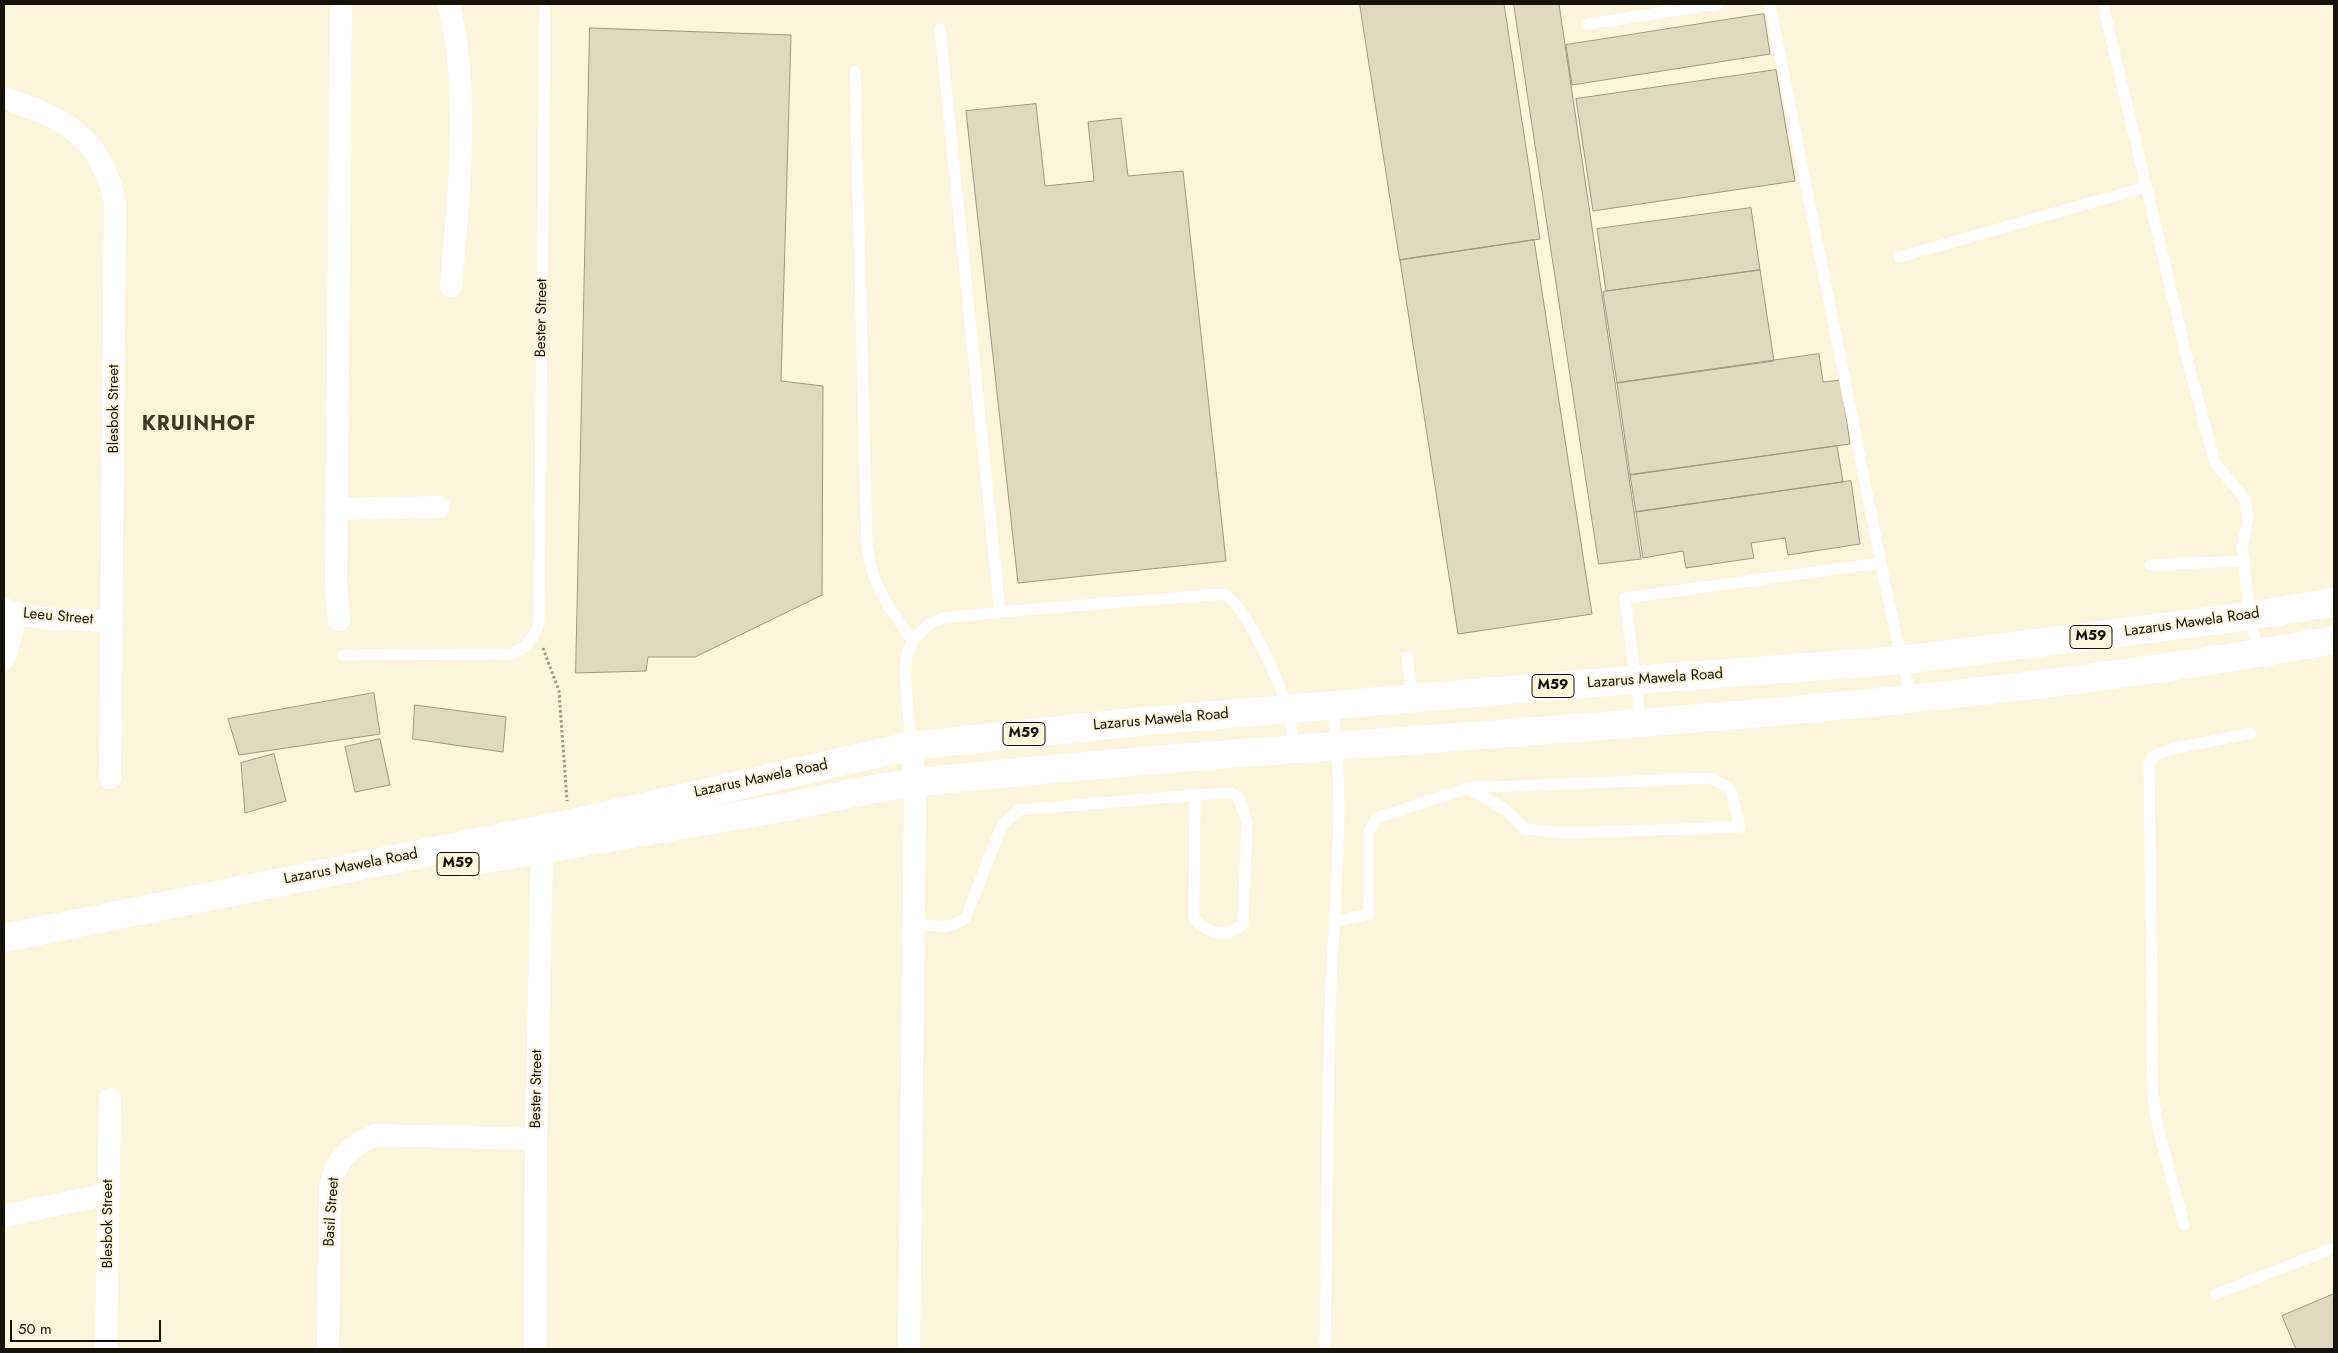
<!DOCTYPE html>
<html>
<head>
<meta charset="utf-8">
<style>
  body { margin:0 }
  #map { position:relative; width:2338px; height:1353px; overflow:hidden; background:#fbf5dc; font-family:Jost,sans-serif }
  canvas { display:block }
  .frame { position:absolute; inset:0; border:5px solid #141209; pointer-events:none }
  .scale { position:absolute; left:10px; top:1320px; width:151px; height:22px; box-sizing:border-box; border:2px solid #141209; border-top:0; padding-left:6px; font-size:15px; line-height:18px; white-space:nowrap; color:#141209; -webkit-text-stroke:4px #fbf5dc; paint-order:stroke }
</style>
</head>
<body>
<div id="map">
<canvas width="2338" height="1353"></canvas>
<div class="frame"></div>
<div class="scale">50 m</div>
</div>
<script>
const ctx = document.querySelector('canvas').getContext('2d');
ctx.lineJoin = 'round';
function fillPath(path, color) { ctx.fillStyle = color; ctx.fill(path, 'evenodd'); }
function trace(path, color, width, dash) { ctx.strokeStyle = color; ctx.lineWidth = width; ctx.lineCap = dash ? 'butt' : 'round'; ctx.setLineDash(dash || []); ctx.stroke(path); }
function write(font, color, halo, rows, align = 'center') {
  ctx.font = font + ' Jost,sans-serif'; ctx.lineWidth = 4; ctx.setLineDash([]); ctx.textBaseline = 'middle'; ctx.strokeStyle = halo; ctx.fillStyle = color; for (const [text, x, y, turn = 0] of rows) {
    ctx.save(); ctx.translate(x, y); ctx.rotate((+turn || 0) * Math.PI / 180); ctx.textAlign = isNaN(turn) ? turn : align; if (halo) ctx.strokeText(text, 0, 0); ctx.fillText(text, 0, 0); ctx.restore();
  }
}
const building = new Path2D(`
  M1360,4H1504L1540,239L1400,260Z
  M1514,4H1559L1641,559L1599,564Z
  M1764,14L1770,54L1572,85L1566,45Z
  M590,28L791,35L781,381L823,386L822,595L695,657H648L646,671L576,673Z
  M1776,70L1795,181L1593,211L1576,99Z
  M1036,104L1045,186L1094,181L1088,122L1121,118L1128,176L1183,171L1226,561L1018,583L966,111Z
  M1751,208L1760,270L1606,291L1597,229Z
  M1534,240L1592,614L1458,634L1400,260Z
  M1760,270L1774,361L1617,383L1603,292Z
  M1819,354L1823,382L1841,380L1850,444L1630,475L1617,383Z
  M1837,446L1843,482L1636,512L1630,475Z
  M1851,481L1860,544L1788,555L1785,538L1751,543L1754,558L1686,568L1683,551L1643,558L1636,512Z
  M374,693L380,734L239,755L228,719Z
  M415,705L506,717L503,752L413,739Z
  M380,739L390,785L355,792L345,747Z
  M274,754L286,801L245,813L241,763Z
  M2334,1294V1349H2296L2282,1316Z`);
fillPath(building, '#dfd9c0');
trace(building, '#9c977f', 1);
trace(new Path2D(`
  M543,648L559,691L567,801`), '#9c9886', 3, [2.5, 2.5]);
trace(new Path2D(`
  M1770,4L1887,594L1911,698
  M2103,4L2188,362L2215,463L2245,499L2248,519L2242,548L2250,616L2258,652
  M1588,24L1718,4
  M940,29L1000,612
  M855,72L867,547C874,591 888,605 913,641
  M1900,257L2146,187
  M2150,565L2244,561
  M343,655L511,654C527,646 535,639 539,621L545,4
  M1407,657L1413,698
  M1640,722C1637,681 1630,640 1625,598L1880,563
  M911,746L905,670L907,654L913,641L929,624L944,618L1000,612L1223,594C1244,600 1280,685 1287,707C1291,720 1292,736 1294,750
  M1334,921L1369,914V831L1377,818L1468,788L1711,778L1730,789L1740,827L1567,833L1525,829L1506,810L1468,788
  M912,923C933,925 950,932 966,917L1002,825L1019,810L1195,795L1230,793L1239,798L1247,822L1243,924C1226,939 1209,934 1194,919L1195,795
  M2184,1224L2158,1128L2153,1096L2149,763L2154,756L2168,750L2251,733
  M2216,1294L2334,1248
  M1325,1349C1327,1228 1327,1106 1331,985C1335,892 1346,798 1332,705`), '#fff', 11);
trace(new Path2D(`
  M449,4C470,94 459,194 451,286
  M4,98C64,119 100,134 115,202L110,778
  M336,509L439,507
  M4,609C38,622 77,619 112,621
  M339,620L336,584L341,4
  M4,659L17,614
  M4,1216L108,1194
  M106,1349L110,1099
  M328,1349L330,1188C335,1161 350,1146 375,1135L536,1139
  M535,1349L536,1139L542,850L538,833
  M909,1349L915,801L911,746`), '#fff', 22);
trace(new Path2D(`
  M463,863C569,845 675,826 781,808C827,799 874,787 920,782C1391,732 1868,725 2334,640
  M4,938L569,824L911,746L1136,722L1288,709L1567,685L1903,660L2250,616L2334,602`), '#fff', 28);
for (const [x, y, w] of [
  [2091,637,42],
  [1553,686,42],
  [1024,734,42],
  [458,864,42]
]) { const box = new Path2D(); box.roundRect(x - w / 2, y - 11.5, w, 23, 4); ctx.fillStyle = '#fbf5dc'; ctx.fill(box); trace(box, '#141209', 1); }
write('bold 14px', '#141209', null, [
  ["M59",2091,637],
  ["M59",1553,686],
  ["M59",1024,734],
  ["M59",458,864]
]);
write('15px', '#141209', '#fbf5dc', [
  ["Bester Street",542,318,-89],
  ["Blesbok Street",114,409,-90],
  ["Leeu Street",58,617,5],
  ["Lazarus Mawela Road",2192,623,-8],
  ["Lazarus Mawela Road",1655,679,-4],
  ["Lazarus Mawela Road",1161,720,-5],
  ["Lazarus Mawela Road",761,779,-12],
  ["Lazarus Mawela Road",351,867,-11],
  ["Bester Street",537,1089,-89],
  ["Basil Street",332,1212,-86],
  ["Blesbok Street",108,1224,-90]
]);
ctx.letterSpacing = '1px';
write('bold 20px', '#3e3924', '#fbf5dc', [
  ["KRUINHOF",199,425]
]);
ctx.letterSpacing = '0px';
</script>
</body>
</html>
